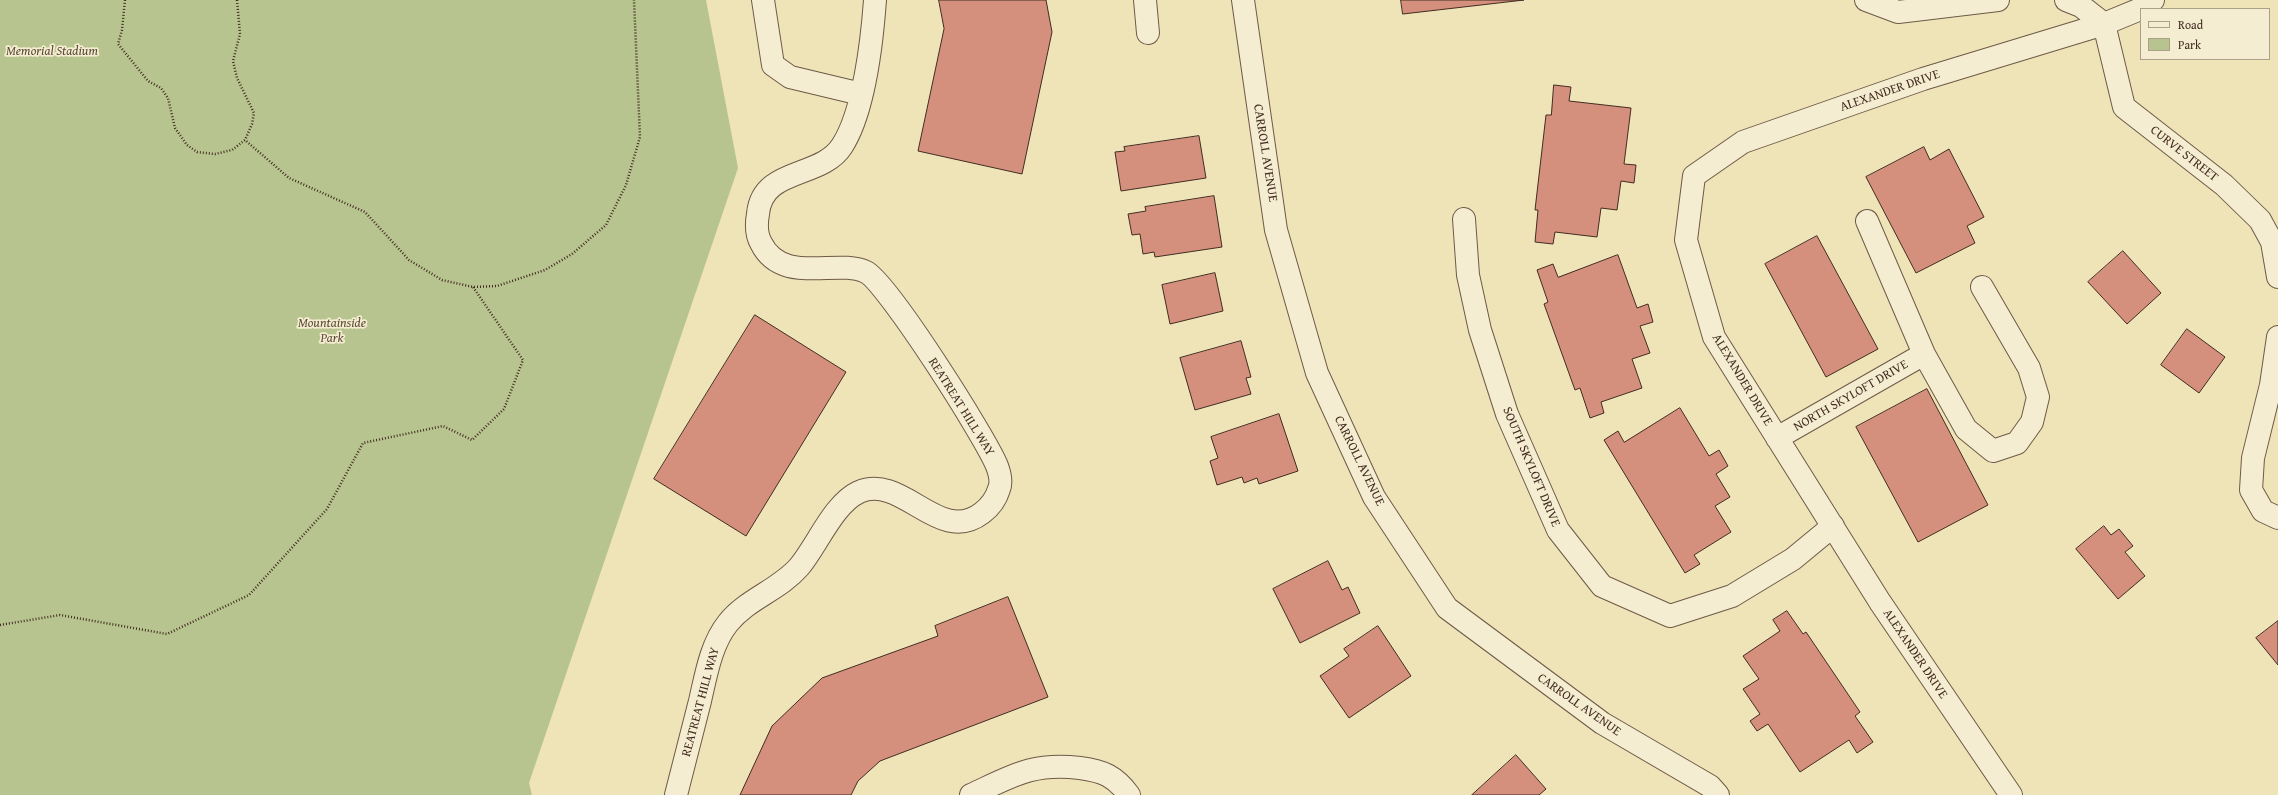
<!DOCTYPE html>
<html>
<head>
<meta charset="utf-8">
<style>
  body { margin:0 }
  #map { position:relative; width:2278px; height:795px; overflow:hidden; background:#efe3b8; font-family:"Gentium Book Plus",serif }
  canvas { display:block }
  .legend { position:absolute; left:2140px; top:8px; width:130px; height:52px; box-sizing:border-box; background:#f5edd1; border:1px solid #ada08b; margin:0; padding:5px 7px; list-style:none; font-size:12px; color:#422c21 }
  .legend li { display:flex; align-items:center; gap:8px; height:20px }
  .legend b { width:20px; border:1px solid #ada08b }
</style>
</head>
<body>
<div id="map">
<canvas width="2278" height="795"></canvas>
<ul class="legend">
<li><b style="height:5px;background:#f5edd1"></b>Road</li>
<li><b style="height:11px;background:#b8c48f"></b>Park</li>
</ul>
</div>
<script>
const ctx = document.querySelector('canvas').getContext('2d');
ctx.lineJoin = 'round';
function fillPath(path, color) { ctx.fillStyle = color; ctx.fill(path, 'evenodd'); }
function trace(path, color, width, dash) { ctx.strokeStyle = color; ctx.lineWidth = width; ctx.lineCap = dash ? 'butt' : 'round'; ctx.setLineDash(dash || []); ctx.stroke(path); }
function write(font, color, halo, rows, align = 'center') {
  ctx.font = font + ' "Gentium Book Plus",serif'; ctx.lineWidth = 3.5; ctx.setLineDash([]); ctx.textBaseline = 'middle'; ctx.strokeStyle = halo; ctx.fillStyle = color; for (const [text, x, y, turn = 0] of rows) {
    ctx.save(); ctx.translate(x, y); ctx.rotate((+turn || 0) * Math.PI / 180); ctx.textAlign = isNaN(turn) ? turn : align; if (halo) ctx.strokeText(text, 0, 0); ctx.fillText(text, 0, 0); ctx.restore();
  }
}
fillPath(new Path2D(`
  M0,0H706L738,168L529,783L532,795H0Z`), '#b8c48f');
const building = new Path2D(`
  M939,0H1046L1052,32L1022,174L918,151L944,29Z
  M1401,0H1524L1403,14Z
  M1554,85L1571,87L1569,101L1631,108L1624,164L1636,165L1634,183L1621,181L1617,210L1601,208L1597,237L1555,232L1553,244L1535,242L1538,210H1535L1546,115H1551Z
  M1199,136L1206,178L1121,191L1115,152L1125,151L1124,147Z
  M1924,147L1930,160L1949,149L1984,217L1967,226L1975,243L1916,273L1866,177Z
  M1214,196L1222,247L1155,257L1154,252L1143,254L1140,234L1132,235L1128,214L1146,211L1145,207Z
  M1817,236L1878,349L1826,377L1765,264Z
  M2123,251L2161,293L2127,324L2088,282Z
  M1618,255L1637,308L1648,304L1653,322L1640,326L1650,353L1632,359L1642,388L1601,402L1604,413L1590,418L1580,388L1575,390L1544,304L1548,302L1537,270L1553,264L1558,277Z
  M1215,273L1223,311L1170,324L1162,285Z
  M755,315L846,372L746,536L654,479Z
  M2187,329L2225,357L2199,393L2161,365Z
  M1241,341L1251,377L1246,378L1251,394L1195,410L1180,358Z
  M1927,389L1988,505L1918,542L1856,427Z
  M1680,408L1709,456L1719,450L1728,466L1716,474L1730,497L1715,506L1731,532L1694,555L1700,564L1685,573L1604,440L1618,431L1624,442Z
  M1279,414L1298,471L1259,484L1257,478L1244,483L1242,477L1217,485L1210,461L1218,458L1211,437Z
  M2104,526L2111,535L2119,529L2133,546L2125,552L2145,576L2118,599L2076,549Z
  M1328,561L1342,590L1348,587L1360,613L1300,643L1273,589Z
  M1008,597L1048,697L880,761L858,781L851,795H740L772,726L822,678L938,636L935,626Z
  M1787,611L1803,634L1806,632L1860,712L1855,716L1873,742L1857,753L1849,740L1800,772L1768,724L1757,731L1750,721L1760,714L1743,689L1759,679L1743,656L1780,631L1773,620Z
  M2278,621V665L2256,638Z
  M1378,626L1411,676L1349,718L1320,676L1349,656L1344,649Z
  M1516,755L1546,789L1539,795H1472Z`);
fillPath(building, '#d4907d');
trace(building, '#422c21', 1);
const minor = new Path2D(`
  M763,0L773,65L790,77L861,94
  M1145,0L1148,33
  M1243,0L1276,230L1317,373L1374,497L1447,608L1602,723L1710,786L1718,795
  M1866,0L1898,12L1998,0
  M2066,0L2081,6L2104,24L2124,107L2224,185L2260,220L2272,242L2278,277
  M1464,219L1468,275L1480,330L1507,414L1558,530L1602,586L1670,616L1732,596L1793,559L1833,526
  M1867,221L1924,354L1966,429L1993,451L2017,443L2032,422L2038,397L2029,368L1982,287
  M2278,337L2271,385L2253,458L2251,490L2263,511L2278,518
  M1777,438L1924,354
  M676,795C684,764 692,733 700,701C706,675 711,644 728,623C747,599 779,590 799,567C817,546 833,504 859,492C903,473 939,546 982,513C990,507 996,499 999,489C1002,482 1000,474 997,466C986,438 887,282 866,272C837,258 782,286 761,243C756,234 756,225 758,214C762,167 821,179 842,146C864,112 872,41 875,0
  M971,795C1012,776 1033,762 1080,768C1103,771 1115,776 1129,795
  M2011,795L1880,602L1714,337L1686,240L1694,176L1743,142L1923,79L2104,24L2138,10L2153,0`);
trace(minor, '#6d5a47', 24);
trace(new Path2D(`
  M125,0L122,30L118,44L148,81L161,88L168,98L175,128L187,145L197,152L215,154L232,150L245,140L289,178L365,212L409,260L442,280L473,287L497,286L545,270L572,254L606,225L626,185L640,137L634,0
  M237,0L240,34L233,61L237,78L254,113L252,124L245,140
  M0,625L60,615L167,634L249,595L327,509L363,443L443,426L472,440L504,409L523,360L473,287`), '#422c21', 2.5, [1, 2]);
trace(minor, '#f5edd1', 22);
write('italic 13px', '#5a4a37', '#f5edd1', [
  ["Memorial Stadium",52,52],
  ["Mountainside",332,324],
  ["Park",332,339]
]);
write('13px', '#422c21', '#f5edd1', [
  ["ALEXANDER DRIVE",1890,91,-19],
  ["CARROLL AVENUE",1265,153,81],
  ["CURVE STREET",2184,154,38],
  ["ALEXANDER DRIVE",1742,380,59],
  ["NORTH SKYLOFT DRIVE",1851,396,-30],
  ["REATREAT HILL WAY",961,407,58],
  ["CARROLL AVENUE",1359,461,64],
  ["SOUTH SKYLOFT DRIVE",1531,467,67],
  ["ALEXANDER DRIVE",1915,654,56],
  ["REATREAT HILL WAY",701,702,-75],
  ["CARROLL AVENUE",1579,705,35]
]);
</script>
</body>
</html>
